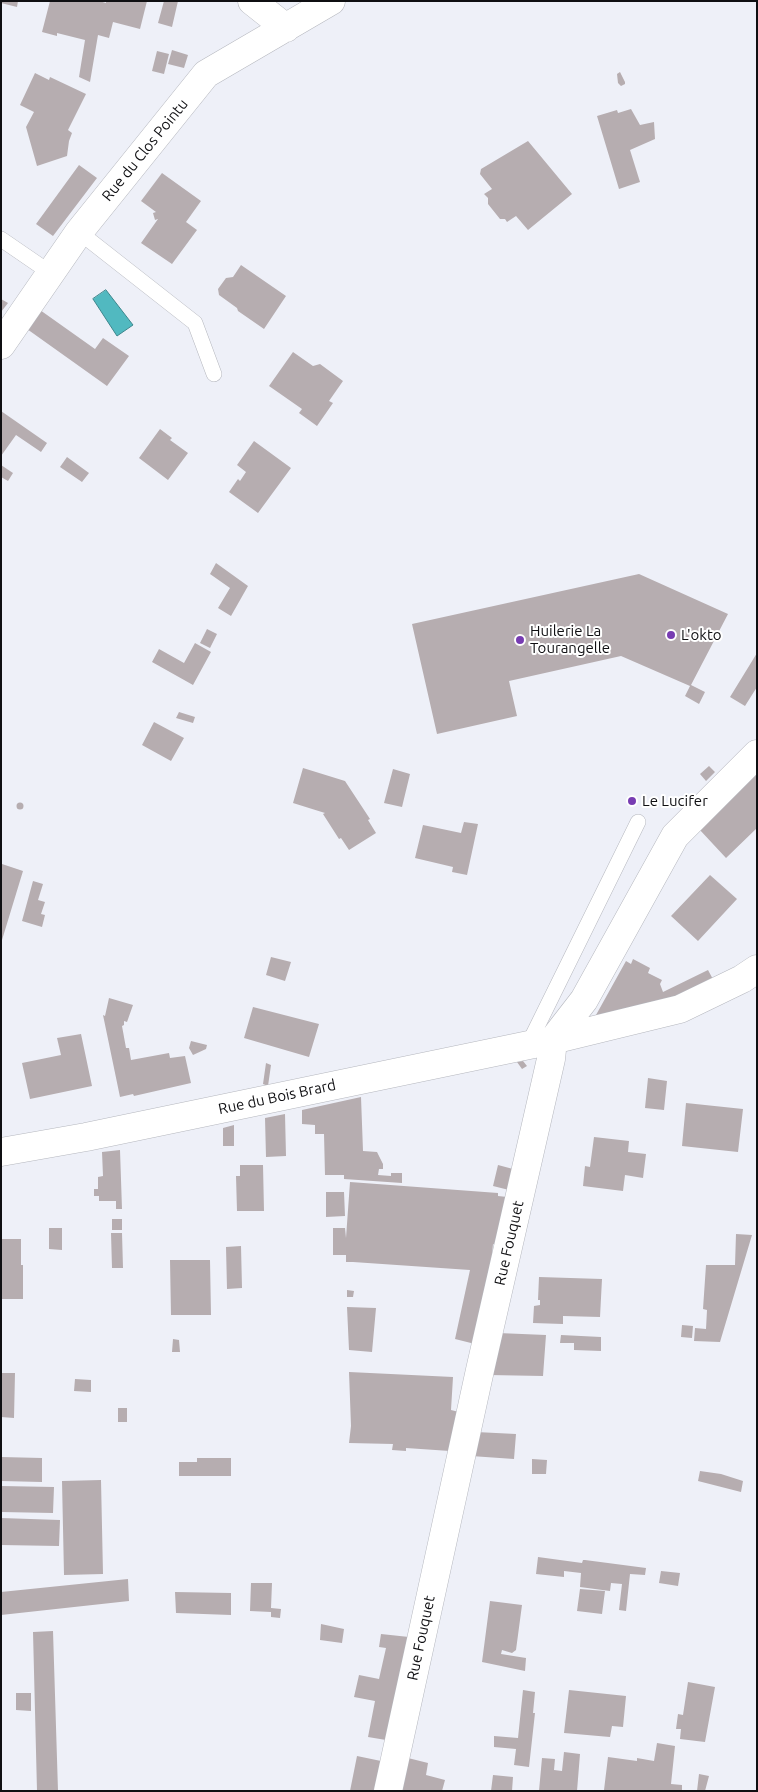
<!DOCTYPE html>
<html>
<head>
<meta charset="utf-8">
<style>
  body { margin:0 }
  #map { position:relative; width:758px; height:1792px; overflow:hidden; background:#eef0f8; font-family:Ubuntu,sans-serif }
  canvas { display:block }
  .frame { position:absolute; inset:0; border:2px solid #0f0f12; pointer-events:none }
</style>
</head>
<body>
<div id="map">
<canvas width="758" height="1792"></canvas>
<div class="frame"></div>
</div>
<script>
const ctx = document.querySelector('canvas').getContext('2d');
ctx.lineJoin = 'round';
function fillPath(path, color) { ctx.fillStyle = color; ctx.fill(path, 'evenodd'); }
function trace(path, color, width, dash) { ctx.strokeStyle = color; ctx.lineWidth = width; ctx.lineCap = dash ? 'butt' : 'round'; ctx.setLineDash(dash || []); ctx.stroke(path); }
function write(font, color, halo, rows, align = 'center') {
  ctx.font = font + ' Ubuntu,sans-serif'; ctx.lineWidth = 4; ctx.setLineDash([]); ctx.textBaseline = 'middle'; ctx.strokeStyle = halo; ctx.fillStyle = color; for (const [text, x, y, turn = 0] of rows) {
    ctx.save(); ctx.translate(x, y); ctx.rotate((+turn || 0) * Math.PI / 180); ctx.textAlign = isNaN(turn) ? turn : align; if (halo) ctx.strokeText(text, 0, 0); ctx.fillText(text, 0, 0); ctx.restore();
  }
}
const water = new Path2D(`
  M106,290L133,325L117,336L93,299Z`);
fillPath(water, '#51b9c0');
trace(water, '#3d868c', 1);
fillPath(new Path2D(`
  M1,1H18L17,7L1,3Z
  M50,1H99L106,3V1H147L140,29L113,22L109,38L98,35L90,82L79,77L85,40L57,33V36L42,32Z
  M164,1H178L172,27L158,23Z
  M172,50L188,55L184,68L168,64Z
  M157,51L169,54L164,74L152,71Z
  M620,72L625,82V84L621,86L618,83L617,74Z
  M35,73L49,80L50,77L86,94L68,130L72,133L69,141L67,156L37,166L26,127L34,112L20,105Z
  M631,109L640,125L654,122L655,139L630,150L640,182L619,189L597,116L617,110L618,113Z
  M528,141L572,194L528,230L516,216L507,222L505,219H500L488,204V198L484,194L492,189L480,174L481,169Z
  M79,165L97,178L53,236L36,224Z
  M162,173L201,201L186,222L197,230L172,264L141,243L158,219L155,220L153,213L156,212L141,201Z
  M241,265L286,296L264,329L238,311L237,308L219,295L218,289L226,278L233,277Z
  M1,299L8,303L1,312Z
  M40,310L95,349L103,338L129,356L107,386L27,329Z
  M293,352L313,366L320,364L343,381L329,401L333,403L317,426L299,413L302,409L269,386Z
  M1,411L47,443L41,452L16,435L1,456Z
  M160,429L172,438L170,440L188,453L168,480L139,458Z
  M254,441L291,468L258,513L229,492L238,479L240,481L246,472L237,465Z
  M67,457L89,473L82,482L60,467Z
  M1,465L13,473L8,481L1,477Z
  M216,563L248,586L231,616L218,608L230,588L210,574Z
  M639,574L728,614L691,685L705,692L699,704L685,696L690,686L621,656L509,681L517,716L437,734L412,624Z
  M207,629L217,634L210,648L200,643Z
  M195,643L211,652L193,685L152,662L159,649L184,663Z
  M757,653V687L745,706L730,697Z
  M179,712L195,717L193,723L176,718Z
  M154,722L184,738L171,761L142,745Z
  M709,766L715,772L706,781L700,774Z
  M303,768L345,781L370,819L368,820L376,833L349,850L341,838L339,839L323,814L325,813L293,803Z
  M393,769L410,774L402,807L384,803Z
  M757,772V828L726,858L699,829Z
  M16.5 806a3.5 3.5 0 1 1 7 0a3.5 3.5 0 1 1-7 0Z
  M464,822L478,824L467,875L452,872L453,867L415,858L423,825L461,833Z
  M2,864L23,871L2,940L1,866Z
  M710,875L737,899L698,941L671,916Z
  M33,881L43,884L38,900L45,902L41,914L45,915L42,927L22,921Z
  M271,957L291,962L285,981L266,975Z
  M633,959L650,968L648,973L662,980L660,984L663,992L708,970L715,983L704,989L601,1018L596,1015L626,961L631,964Z
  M109,998L133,1005L127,1022L124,1021V1025L122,1026L126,1048H129L131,1060L169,1053L170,1058L185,1056L191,1083L134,1096L133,1094L120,1097L103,1015L105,1016Z
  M253,1007L319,1024L309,1057L244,1038Z
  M81,1034L92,1086L30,1099L22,1063L61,1055L57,1038Z
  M191,1041L207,1045L206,1049L193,1055L189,1048Z
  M523,1061L527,1066L522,1069L517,1062Z
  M266,1063L271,1065L268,1086L263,1084Z
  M648,1078L667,1081L664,1110L645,1108Z
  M361,1097L363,1151L377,1152L383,1164V1169H379L378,1175L391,1176V1173H402V1183L344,1179V1175H325L324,1134H315V1125L302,1124V1110Z
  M686,1103L743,1109L738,1152L682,1146Z
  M285,1114L286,1156L266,1157L265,1118Z
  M234,1125V1146H223V1128Z
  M594,1137L629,1141L628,1152L646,1154L643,1178L625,1175L623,1191L583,1186L585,1166L590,1167Z
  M120,1150L122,1209H116V1201H99V1196H94V1189H98V1177L103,1176L102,1152Z
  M240,1165H263L264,1211H237L236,1176H240Z
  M498,1165L513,1169L509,1190L493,1186Z
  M350,1182L498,1193V1196L507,1197L497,1246L493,1244L490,1276L475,1344L455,1339L470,1270L353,1262H346V1255H333V1228H345L346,1238Z
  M326,1192H344L345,1216L326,1217Z
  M112,1219H122V1230H112Z
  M49,1228H62V1250L49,1249Z
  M111,1233H122L123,1268H112Z
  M736,1234L752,1235L720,1342L694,1341L695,1328L706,1329L707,1310L703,1309L706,1265H735Z
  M1,1239H21V1265H23V1299H1Z
  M241,1246L242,1288L227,1289L226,1247Z
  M170,1260H210L211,1315H171Z
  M539,1277L602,1279L600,1317L563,1316V1324L533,1323L534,1306L540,1305V1300H538Z
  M347,1290L354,1291L353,1297H347Z
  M347,1307L376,1308L372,1352L349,1350Z
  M682,1325L693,1326L692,1338L681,1337Z
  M498,1333L546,1335L543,1376L489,1375Z
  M561,1335L601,1337V1351L574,1350V1343H560Z
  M173,1339L179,1340L180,1352H172Z
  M349,1372L453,1377L451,1410L459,1412L450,1451L406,1448V1451L392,1450L393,1444L349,1443L351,1426Z
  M1,1373H15L14,1418L1,1417Z
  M75,1379L91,1380V1392L74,1391Z
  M118,1408H127V1422H118Z
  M476,1432L516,1434L514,1459L471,1456Z
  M1,1457L42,1458V1482L1,1481Z
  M197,1458H231V1476H179V1462H197Z
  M532,1459L547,1460L546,1474H532Z
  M700,1471L721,1474L743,1481L741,1492L698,1481Z
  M101,1480L103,1574L64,1575L62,1481Z
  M1,1486L54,1487L53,1513L1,1512Z
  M1,1518L60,1520L59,1546L1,1545Z
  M538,1557L582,1563L583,1560H585L646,1568L645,1575L630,1574L626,1611L619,1610L622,1584L611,1583L610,1591L580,1587L581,1573L564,1571V1577L536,1574Z
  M661,1571L680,1573L678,1586L659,1583Z
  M128,1579L129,1601L1,1615V1592Z
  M251,1583H272L271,1608L281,1609L280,1618L271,1617V1612L250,1611Z
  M580,1589L605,1591L602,1614L577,1611Z
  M175,1592L231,1593V1615L176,1613Z
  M490,1601L522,1605L516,1650L512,1653L502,1650L501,1654L526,1658L525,1671L482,1662Z
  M321,1624L344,1629L342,1643L320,1640Z
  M53,1631L58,1791H37L33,1632Z
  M381,1634L409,1637L386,1740L368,1737L375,1701L354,1697L359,1675L379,1679L386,1648L379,1647Z
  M688,1682L715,1687L705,1742L680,1739L681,1729H676L678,1714L683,1715Z
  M523,1690L535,1692L533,1713H535L529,1767L514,1765L516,1749L494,1747V1736L518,1738Z
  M569,1690L626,1696L623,1727L612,1726L610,1737L564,1733Z
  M16,1693H31V1711L16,1710Z
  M657,1743L675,1746L671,1784L682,1785V1791L604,1790L608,1757L637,1761V1758L654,1761Z
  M564,1752L580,1754L577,1791H539L542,1758L555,1759L554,1770L562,1771Z
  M357,1756L381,1761L375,1791H350Z
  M408,1758L428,1763L426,1775L445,1780L442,1791H400Z
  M699,1774L709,1776L705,1791H697Z
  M493,1775L513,1777L512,1791H491Z`), '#b6adb0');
const service = new Path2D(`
  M79,232L195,323L214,374
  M1,239L52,274
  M528,1045L638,822`);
const minor = new Path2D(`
  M252,1L286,28
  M1,345L79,232L206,74L331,1
  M1,1152L86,1137L553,1040L680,1009L742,979L757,969
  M388,1791L480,1370L551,1059L553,1040L584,1000L675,836L757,754`);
trace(service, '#b5b7be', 16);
trace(minor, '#b5b7be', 29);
trace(service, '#fff', 15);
trace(minor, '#fff', 28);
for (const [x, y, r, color] of [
  [671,635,5,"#773cb2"],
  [520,640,5,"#773cb2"],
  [632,801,5,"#773cb2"]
]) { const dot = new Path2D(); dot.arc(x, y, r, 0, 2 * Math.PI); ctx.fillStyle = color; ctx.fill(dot); trace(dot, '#fff', 2); }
write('15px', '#0f0f12', '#fff', [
  ["Rue du Clos Pointu",145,150,-51],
  ["Rue du Bois Brard",277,1097,-12],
  ["Rue Fouquet",509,1243,-77],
  ["Rue Fouquet",421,1638,-78]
]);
write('15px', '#0f0f12', '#fff', [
  ["Huilerie La",530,631],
  ["Tourangelle",530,648],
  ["L'okto",681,635],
  ["Le Lucifer",642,801]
], 'left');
</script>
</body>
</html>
